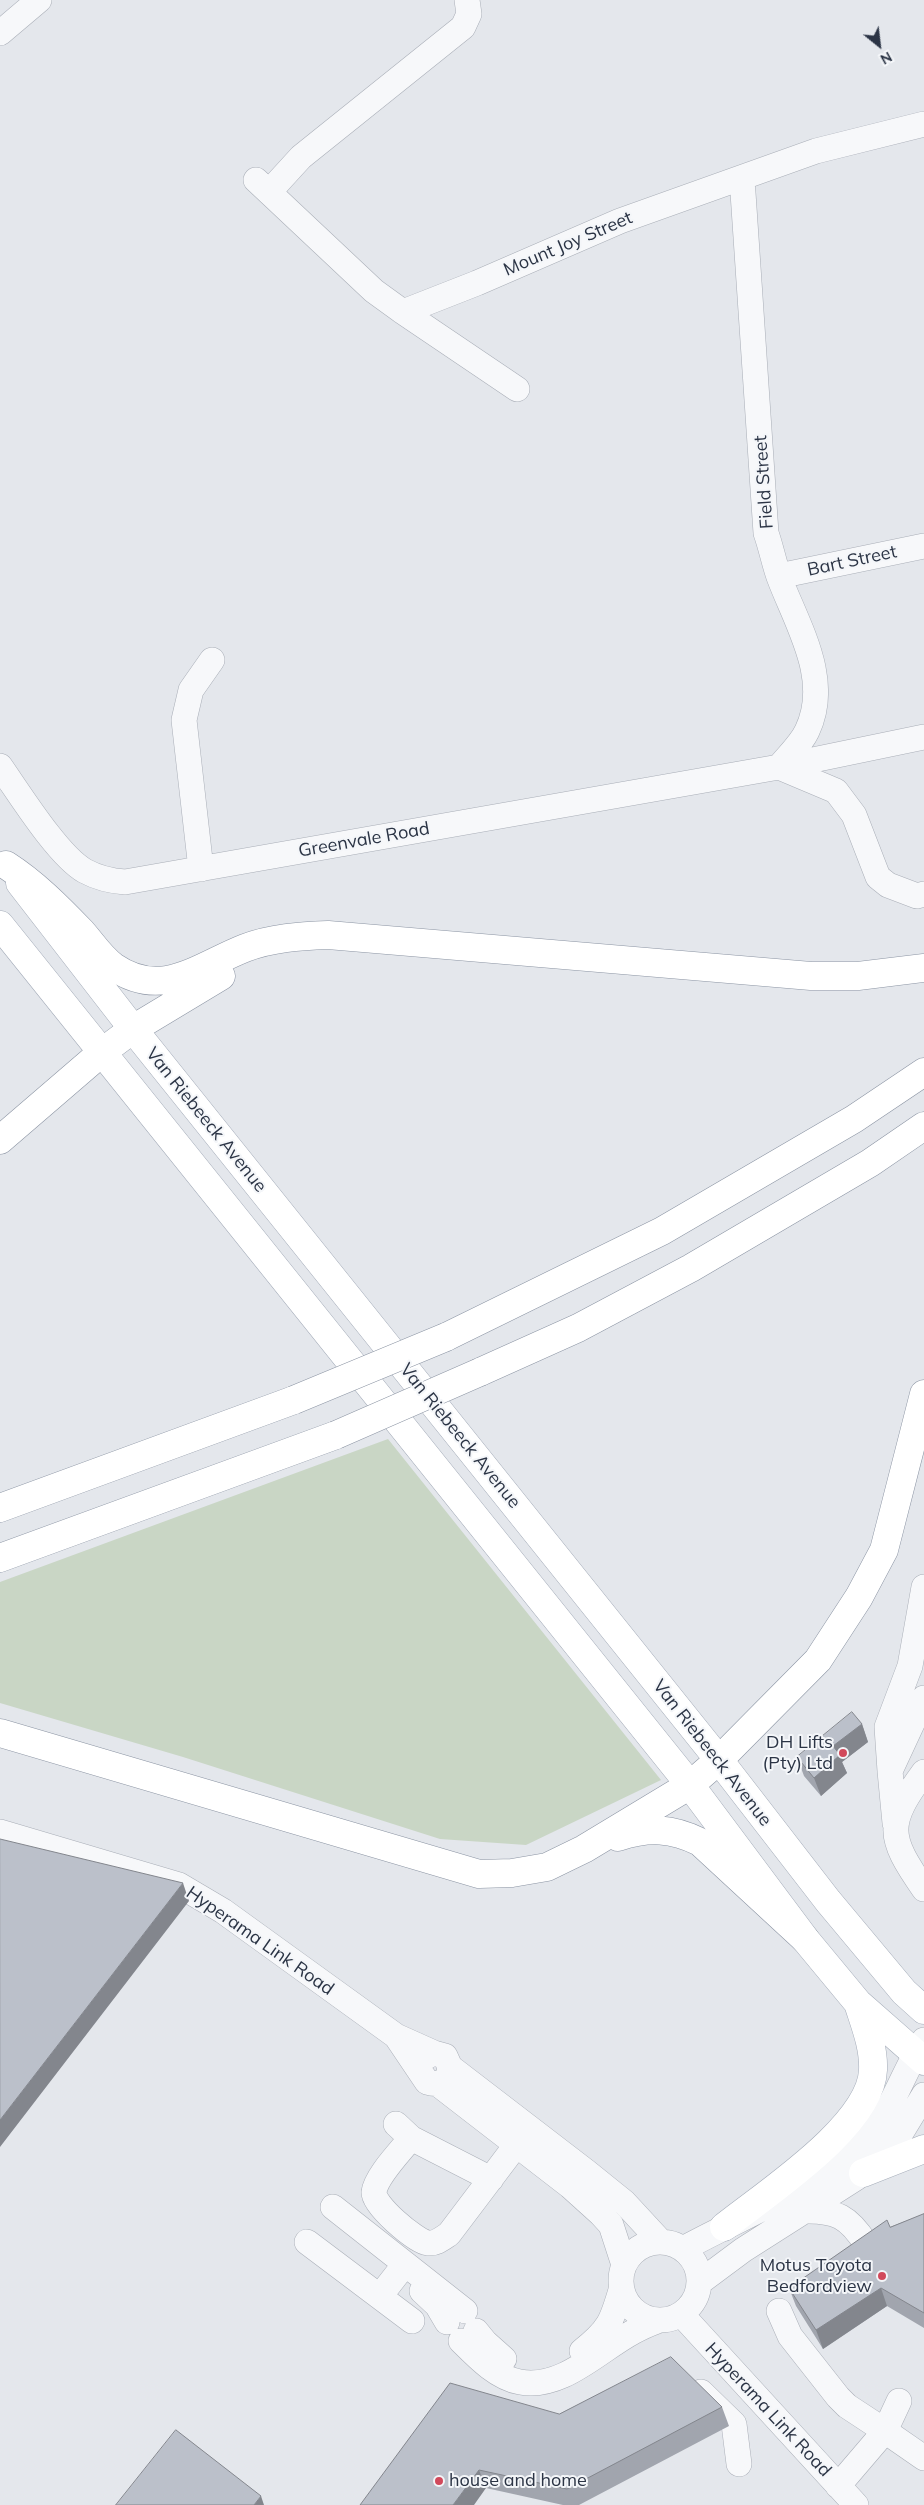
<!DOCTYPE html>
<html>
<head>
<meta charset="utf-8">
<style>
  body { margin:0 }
  #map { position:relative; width:924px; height:2505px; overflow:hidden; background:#e4e7ec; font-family:Mulish,sans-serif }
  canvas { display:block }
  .north { position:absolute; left:854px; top:20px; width:50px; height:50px; -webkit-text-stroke:4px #f4f6f9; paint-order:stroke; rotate:151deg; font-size:14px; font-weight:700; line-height:20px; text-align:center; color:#2b3445 }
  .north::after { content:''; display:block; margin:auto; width:18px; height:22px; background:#2b3445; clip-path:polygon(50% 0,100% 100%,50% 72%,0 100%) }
</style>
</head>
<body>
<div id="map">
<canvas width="924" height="2505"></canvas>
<div class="north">N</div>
</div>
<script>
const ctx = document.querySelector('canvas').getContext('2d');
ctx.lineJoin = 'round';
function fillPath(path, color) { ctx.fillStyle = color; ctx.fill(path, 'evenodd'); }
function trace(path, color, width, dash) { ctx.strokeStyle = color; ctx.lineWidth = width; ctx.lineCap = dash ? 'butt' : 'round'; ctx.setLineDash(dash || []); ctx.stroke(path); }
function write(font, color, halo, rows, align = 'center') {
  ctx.font = font + ' Mulish,sans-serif'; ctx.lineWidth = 4; ctx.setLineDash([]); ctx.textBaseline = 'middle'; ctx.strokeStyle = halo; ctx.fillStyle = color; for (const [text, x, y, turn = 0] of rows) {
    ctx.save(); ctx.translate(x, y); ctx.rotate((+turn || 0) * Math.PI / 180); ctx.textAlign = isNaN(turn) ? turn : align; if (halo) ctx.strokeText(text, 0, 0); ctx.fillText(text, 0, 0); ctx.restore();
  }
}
fillPath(new Path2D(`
  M388,1439L661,1780L526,1845L440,1839L183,1757L0,1703V1582Z`), '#c9d6c5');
const minor = new Path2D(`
  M0,33L39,0
  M742,178L766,533C771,547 774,563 779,577C797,625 832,679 807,731C801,744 788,756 779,767
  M256,180L374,291L403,312L477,283L620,221L816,151L924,124
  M269,192L301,157L463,27L469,14L467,0
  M403,312L517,389
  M779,576L924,546
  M0,766C19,793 58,856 85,871C98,878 110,881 125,882L779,767L924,737
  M779,767L836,791L854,815L878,877L888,885L917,896L924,894
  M201,869L184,720L191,690L212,660
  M890,1771L887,1727L910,1666L924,1587
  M924,1772C886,1824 887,1836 924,1889
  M895,1823L890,1771L924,1698
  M0,1832L179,1885L223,1911L396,2036L434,2053
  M396,2036L427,2082C440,2086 449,2081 450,2067L445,2056L434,2053L423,2058L419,2069
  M450,2067L588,2173L624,2202L661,2242
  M438,2084L570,2186L601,2214L611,2225L624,2265
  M396,2124L411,2138L491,2179
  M411,2138C401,2151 376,2176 374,2192C372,2204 415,2241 428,2243C436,2244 443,2238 449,2234L517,2144
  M333,2207L465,2311
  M804,2211C836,2210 849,2217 866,2244
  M621 2281a39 39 0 1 1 78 0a39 39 0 1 1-78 0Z
  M307,2242L412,2321
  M683,2249C747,2214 824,2186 873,2130C895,2104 905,2068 924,2040
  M700,2282L743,2250L856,2178L880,2159L899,2136L924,2095
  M422,2291L437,2305L447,2322
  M380,2296L405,2264
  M779,2311L790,2336L838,2397L847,2406L885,2431L838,2486
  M682,2315L856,2505
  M476,2331L485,2342L504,2359
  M461,2341C477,2357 497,2378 520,2382C562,2390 599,2350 633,2332C640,2328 649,2324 657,2321
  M582,2351C609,2330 612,2321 621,2290
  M701,2392L734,2424L739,2464
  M899,2401L885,2431L924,2458`);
const major = new Path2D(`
  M20,883L133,1029L719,1760L828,1901L904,1992L924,2010
  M0,925L690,1785L805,1939L858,2003L924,2061
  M863,2173L924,2149
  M724,2227C765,2194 871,2126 873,2070C874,2047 865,2025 858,2003`);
const highway = new Path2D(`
  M6,865C34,883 58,907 81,931C91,942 101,958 114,967C162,1000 199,966 245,948C271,938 300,936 328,935L811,976H858L924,968
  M0,1140L101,1053L133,1029L221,976
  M446,1337L662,1231L854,1119L924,1072
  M480,1372L578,1328L691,1268L870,1163L924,1126
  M0,1508L294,1400
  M0,1558L336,1435
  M0,1733L479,1874L512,1873L547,1867L584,1849L690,1785L719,1760L818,1660L859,1597L884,1550L924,1394
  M618,1837C649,1827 672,1828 700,1842L805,1939`);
trace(minor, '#a9aeb7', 26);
trace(major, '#a3abb8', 29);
trace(highway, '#8b94a3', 29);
trace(minor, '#f7f8fa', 25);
trace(major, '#fff', 28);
trace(highway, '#fff', 28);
const highwayBridge = new Path2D(`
  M294,1400L446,1337
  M336,1435L480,1372`);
trace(highwayBridge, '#8b94a3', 29, []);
trace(highwayBridge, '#fff', 28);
fillPath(new Path2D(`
  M862,1724L868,1742L842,1762L847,1773L821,1796L804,1776L797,1757Z
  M924,2214V2328L887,2306L823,2349L796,2306L789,2288L890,2227Z
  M722,2407L729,2426L579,2505H563L486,2488L360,2505L559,2414Z`), '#a1a5ae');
fillPath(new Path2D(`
  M862,1724L868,1742L842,1762L847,1773L821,1796L814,1778L833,1746Z
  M183,1883L189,1901L0,2147V2120Z
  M881,2288L887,2306L823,2349L816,2330Z
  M479,2470L486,2488L474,2505H453Z
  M261,2496L264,2505H254Z`), '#83868d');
const building = new Path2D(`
  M852,1712L862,1724L833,1746L840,1755L814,1778L797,1757Z
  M0,1839L183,1883L0,2120Z
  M924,2214V2313L881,2288L816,2330L789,2288L887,2220L890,2227Z
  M671,2357L722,2407L567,2489L479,2470L453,2505H360L450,2383L559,2414Z
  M176,2430L261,2496L254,2505H116Z`);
fillPath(building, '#bbc0ca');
trace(building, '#83868d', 1);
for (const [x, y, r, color] of [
  [843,1753,5,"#d1495b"],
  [882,2276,5,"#d1495b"],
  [439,2481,5,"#d1495b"]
]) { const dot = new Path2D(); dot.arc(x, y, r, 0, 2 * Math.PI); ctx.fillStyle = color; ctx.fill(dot); trace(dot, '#f4f6f9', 2); }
write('18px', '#2b3445', '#f4f6f9', [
  ["Mount Joy Street",568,244,-23],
  ["Field Street",764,482,-94],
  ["Bart Street",852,561,-12],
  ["Greenvale Road",364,840,-10],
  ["Van Riebeeck Avenue",206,1120,51],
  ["Van Riebeeck Avenue",460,1436,51],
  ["Van Riebeeck Avenue",712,1753,52],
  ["Hyperama Link Road",260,1941,35],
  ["Hyperama Link Road",768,2410,47]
]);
write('18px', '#2b3445', '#f4f6f9', [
  ["DH Lifts",833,1743],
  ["(Pty) Ltd",833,1764],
  ["Motus Toyota",872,2266],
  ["Bedfordview",872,2287],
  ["house and home",449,2481,"left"]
], 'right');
</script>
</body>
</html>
